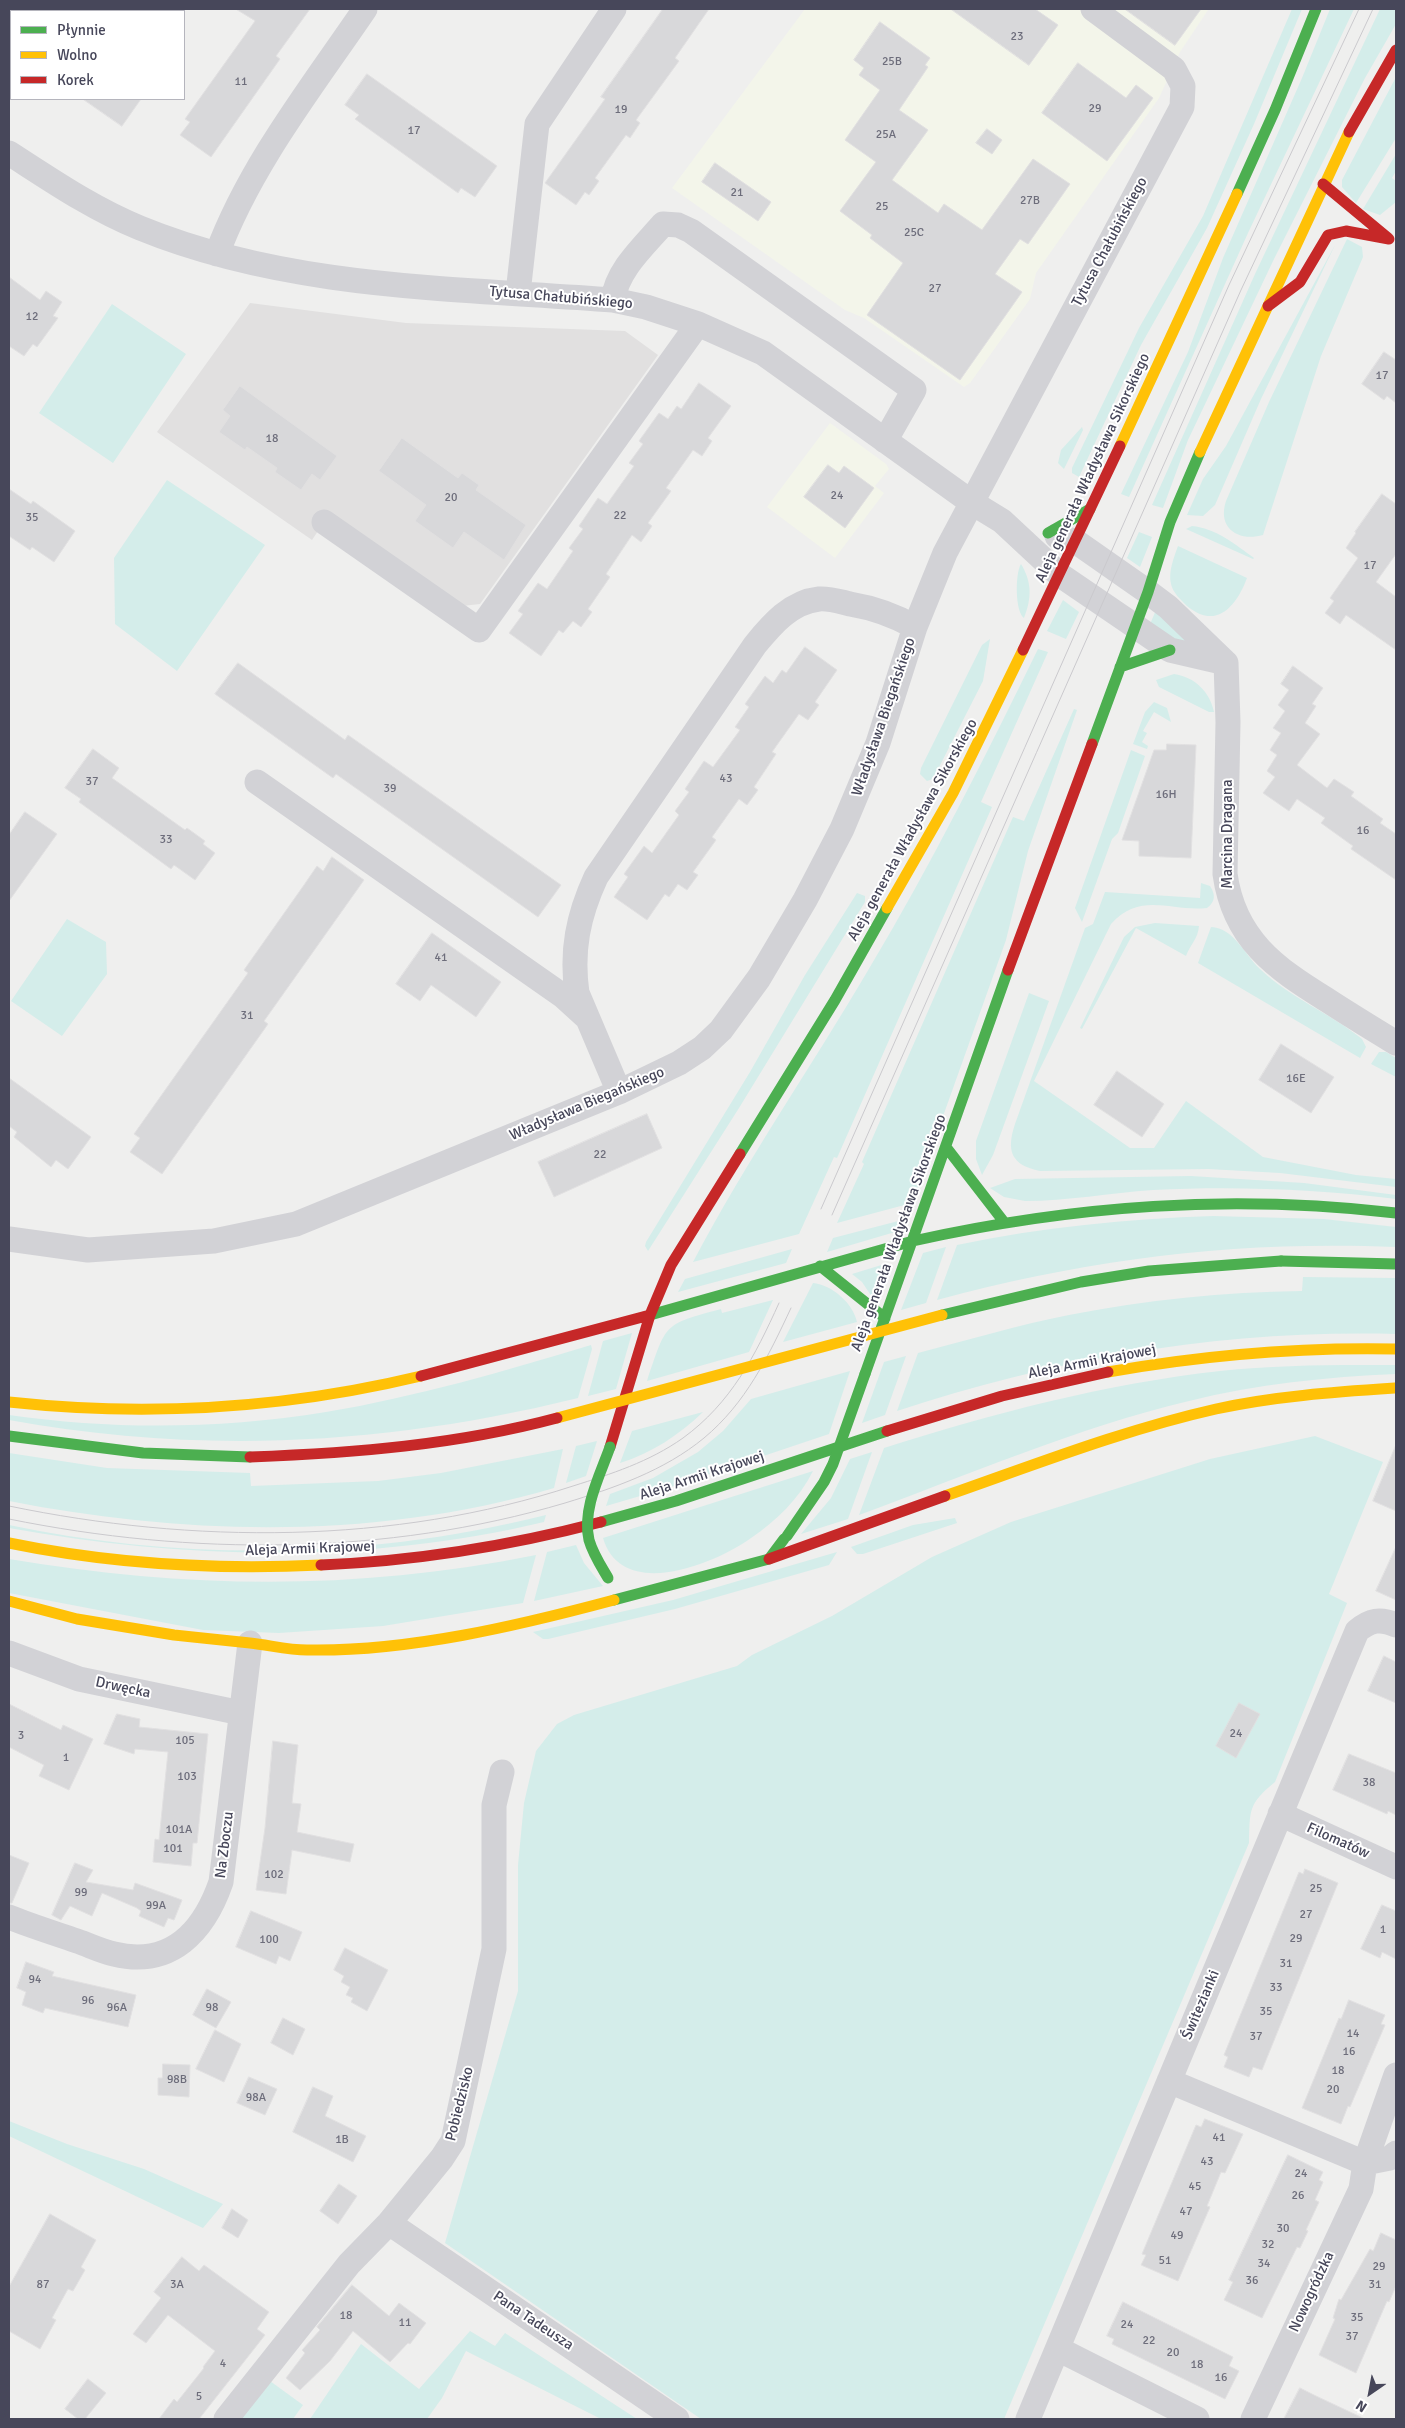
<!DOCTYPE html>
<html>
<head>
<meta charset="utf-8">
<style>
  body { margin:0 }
  #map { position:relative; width:1405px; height:2428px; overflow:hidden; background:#efefee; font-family:Signika,sans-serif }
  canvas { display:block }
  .frame { position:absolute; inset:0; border:10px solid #47475a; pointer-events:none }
  .legend { position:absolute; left:10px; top:10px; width:175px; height:90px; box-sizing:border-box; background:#fff; border:1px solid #b5b5bd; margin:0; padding:6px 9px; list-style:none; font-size:15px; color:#47475a }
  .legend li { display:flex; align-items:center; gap:10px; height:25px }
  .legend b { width:25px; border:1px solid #b5b5bd }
  .north { position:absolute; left:1345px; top:2368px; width:50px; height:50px; -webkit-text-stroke:4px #fff; paint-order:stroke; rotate:213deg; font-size:14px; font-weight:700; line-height:20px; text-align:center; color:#47475a }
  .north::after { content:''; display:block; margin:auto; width:18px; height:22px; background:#47475a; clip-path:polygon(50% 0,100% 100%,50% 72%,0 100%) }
</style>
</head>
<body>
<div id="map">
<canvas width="1405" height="2428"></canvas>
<div class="frame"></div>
<ul class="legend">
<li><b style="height:6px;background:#4caf50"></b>Płynnie</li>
<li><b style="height:6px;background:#ffc107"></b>Wolno</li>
<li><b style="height:6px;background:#c62828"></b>Korek</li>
</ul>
<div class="north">N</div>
</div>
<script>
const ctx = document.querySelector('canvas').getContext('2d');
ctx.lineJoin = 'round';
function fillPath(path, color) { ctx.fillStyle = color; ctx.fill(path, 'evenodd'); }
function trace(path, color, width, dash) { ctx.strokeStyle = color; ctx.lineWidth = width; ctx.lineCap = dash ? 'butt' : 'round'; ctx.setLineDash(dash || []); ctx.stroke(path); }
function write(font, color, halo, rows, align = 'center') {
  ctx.font = font + ' Signika,sans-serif'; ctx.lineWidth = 4; ctx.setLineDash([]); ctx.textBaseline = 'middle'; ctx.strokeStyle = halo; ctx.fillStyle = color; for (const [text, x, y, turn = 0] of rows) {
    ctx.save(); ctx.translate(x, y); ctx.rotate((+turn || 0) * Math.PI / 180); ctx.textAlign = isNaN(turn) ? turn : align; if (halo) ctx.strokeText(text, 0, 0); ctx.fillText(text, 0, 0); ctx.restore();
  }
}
fillPath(new Path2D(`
  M805,9L1208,10L1180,52L1159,98L1036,273L1030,299L970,383L964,387L864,318L845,310L672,188Z
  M830,423L886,464L889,469L875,486L884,493L835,558L767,507Z`), '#f3f5ea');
fillPath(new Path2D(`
  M250,303L406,323L625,331L658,355L480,604L462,606L324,522L312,540L157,432Z`), '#e1e0e0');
fillPath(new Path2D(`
  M1292,9H1302L1254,124L1207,228L1141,345L1079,477L1072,473V468L1139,328L1203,216Z
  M1330,9H1354L1248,233L1129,497L1121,494L1188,352L1223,258L1302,78Z
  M1380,9H1396V24L1365,78L1274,259L1188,440L1163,508L1152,505L1255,274Z
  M1396,77V138L1356,203L1342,187V180Z
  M1396,154V171L1392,178L1396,181V202L1380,215L1363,209Z
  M1347,239L1362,247L1363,257L1321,356L1263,535C1238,542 1217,528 1226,501L1269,402Z
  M1335,245L1261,399L1215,505L1203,516L1187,515L1203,479L1226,446Z
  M112,304L186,354L113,463L39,413Z
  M1082,427L1083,430L1064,469L1058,463L1061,450Z
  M167,480L265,545L177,671L115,624L114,558Z
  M1192,526C1215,528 1235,544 1254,558L1253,559L1186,529Z
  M1139,532L1152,537L1140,567L1127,558Z
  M1178,546L1247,578C1237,605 1217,631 1187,606C1181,600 1173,593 1171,584C1168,572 1174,557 1178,546Z
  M1021,564C1032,582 1032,598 1024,618C1015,612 1015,573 1021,564Z
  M1063,600L1079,612L1066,639L1047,631Z
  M1156,610L1201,648L1148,629Z
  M990,639L983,681L933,779L927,781L920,774L921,768L982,645Z
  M1038,649L1048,652L981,802L992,807L837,1158L834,1157L799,1234L693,1262C746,1161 812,1066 870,967C932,863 985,757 1038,649Z
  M1174,674C1195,677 1210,692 1214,712H1209L1159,687L1156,680Z
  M1154,702L1167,708L1171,722L1154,712L1143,731L1147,733L1142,742L1148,746L1147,749L1133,744L1145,712Z
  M1074,709L1077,710L1028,851L1006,940L912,1203L837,1223L864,1164L862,1162L1013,817L1024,821Z
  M1131,750L1145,756L1118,833L1112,839L1082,922L1075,908Z
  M1201,883L1210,886C1216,895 1215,902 1207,908C1171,912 1141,891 1111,924L1034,1081L1130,1148H1154L1186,1101L1263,1157L1356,1175L1396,1179V1187L1280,1173L1208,1169L1040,1171C1011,1165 1006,1151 1015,1124L1085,928L1093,924L1105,892L1200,898Z
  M857,893L865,896V902L739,1108L648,1251L645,1246L646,1242L750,1072L805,975Z
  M67,919L106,942L107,974L62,1036L11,1001Z
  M1155,923L1199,926C1198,939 1190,945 1186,956L1136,928L1082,1029L1080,1028L1124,937L1135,927Z
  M1211,927C1234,928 1245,955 1260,969C1290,998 1330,1013 1362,1039L1366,1047L1360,1058L1198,963Z
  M1029,993L1049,1001L993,1155L982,1175L976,1159V1141Z
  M1379,1052H1386L1396,1058V1077L1371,1064Z
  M1191,1176L1304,1183L1396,1195V1199C1316,1189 1235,1186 1153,1190C1110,1193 1067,1201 1025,1201L1004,1197L990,1188L1015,1179Z
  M1213,1216L1324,1219L1396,1227V1247C1234,1241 1094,1258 937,1300L957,1245C1042,1227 1127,1219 1213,1216Z
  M906,1219L902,1230L827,1252L833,1238Z
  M946,1247L926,1303L901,1310L923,1253Z
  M792,1249L786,1263L678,1292L685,1279Z
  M888,1263L874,1300L862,1282L852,1274Z
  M1303,1277L1396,1278V1334C1221,1330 1063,1357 897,1411L918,1353C968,1340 1018,1325 1069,1315C1146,1300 1224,1292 1302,1291Z
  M813,1283C832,1285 853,1303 857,1322L783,1342Z
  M773,1300L749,1352L647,1381C667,1323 662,1325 721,1309L722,1313Z
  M632,1333L616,1389L588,1396L603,1341Z
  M591,1345L592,1349L578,1398C388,1445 202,1455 9,1420V1415C114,1430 221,1429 326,1412C416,1397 505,1371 591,1345Z
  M906,1356L885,1415L862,1423L884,1362Z
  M1360,1365H1396V1374C1326,1377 1257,1384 1189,1401C1076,1428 968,1475 859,1515L884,1448C994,1413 1105,1384 1220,1371C1267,1366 1314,1365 1360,1365Z
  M850,1371L829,1434L671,1487L606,1506L610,1494L653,1478L698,1452L723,1431L751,1399Z
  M703,1412C679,1435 652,1453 620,1463L632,1431Z
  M1315,1436L1383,1462L1329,1594L1347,1603L1275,1782C1248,1804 1250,1810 1249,1843L1004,2419H701L445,2243L518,1991V1865L524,1803L536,1751L557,1724L574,1715L737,1666L752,1655L832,1616L932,1557L1011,1522L1210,1459Z
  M597,1441L586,1476L566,1483L576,1446Z
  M563,1449L554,1488C378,1540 187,1536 9,1501V1453L107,1468L250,1473L251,1486L378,1481L441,1473Z
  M872,1452L848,1519L801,1534L831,1498L850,1459Z
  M813,1471C799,1499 776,1521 751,1538C715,1564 622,1602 603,1538Z
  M546,1515L544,1522C369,1564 185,1560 9,1528V1525C184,1562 372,1559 546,1515Z
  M955,1518L957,1523L863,1554H857L851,1547L913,1525Z
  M576,1545L584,1563L603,1586L534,1601L547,1552Z
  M837,1552L829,1565L675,1609L548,1639H543L533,1632L673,1600Z
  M536,1555L523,1603L383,1626L279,1633L203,1630L9,1593V1559C190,1589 355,1591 536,1555Z
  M9,2121L67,2144L144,2169L223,2204L203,2228L9,2136Z
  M470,2331L495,2346L505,2333L637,2419H601L466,2351L442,2398L427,2419H310L361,2344L419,2389Z
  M270,2381L303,2405L293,2419H241Z`), '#d4edea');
const building = new Path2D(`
  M236,9H310L276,56L280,59L211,157L180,135L190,122L185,119L255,21Z
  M663,9H709L675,58L679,61L636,120L640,123L630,138L626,135L595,178L599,181L589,195L585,192L576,205L545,183L605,99L601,97Z
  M951,9H1035L1058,25L1029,65Z
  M1125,9H1201L1175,45Z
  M880,22L930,58L925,65L928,67L899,110L928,130L892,180L938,213L944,204L982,230L1033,159L1070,184L1028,244L1020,239L995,274L1022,292L960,380L867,315L903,263L870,238L872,235L840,211L876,162L845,140L880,90L859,75L864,68L854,60Z
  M1078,63L1126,98L1136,85L1153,98L1107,161L1042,113Z
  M367,74L497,166L475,197L461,188L458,193L355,119L359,115L345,105Z
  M83,99H141L122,126Z
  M987,129L1002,140L992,154L976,143Z
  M715,163L771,202L758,221L702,182Z
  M9,277L40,300L46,291L62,302L53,316L58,318L37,347L33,344L24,356L9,346Z
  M1384,352L1396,360V403L1387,396L1384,400L1362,384Z
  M699,383L731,406L708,438L712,441L702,456L693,450L666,488L671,491L648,523L652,526L641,542L632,535L606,574L610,577L588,609L592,612L581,627L573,621L563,633L559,630L541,656L509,633L523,614L518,611L538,583L547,589L573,551L569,548L583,529L579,526L598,498L607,504L634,466L629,463L643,444L639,441L659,413L668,419L677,406L681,409Z
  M240,386L337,456L320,480L312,474L301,490L275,472L277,468L247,447L245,450L219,432L230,416L223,410Z
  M402,438L458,478L462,473L479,485L476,490L526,525L504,560L464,532L453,548L415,521L426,505L379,471Z
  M828,465L839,473L844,466L874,488L845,528L804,497Z
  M9,489L31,504L33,501L75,531L54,562L32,547L30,550L9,536Z
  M1382,494L1396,504V554L1376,582L1396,597V650L1346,615L1340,624L1325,613L1334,601L1330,598L1358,558L1346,548L1356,533L1355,532Z
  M805,647L837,670L815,702L819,705L808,720L799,714L772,752L776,754L754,787L758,790L747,805L739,799L712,837L716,840L693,872L698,875L687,890L678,884L669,897L665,894L647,920L614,897L628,877L624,874L644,846L652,853L679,815L675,811L689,792L685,789L704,761L713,767L740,730L735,727L749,707L745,704L765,676L773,683L782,670L786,673Z
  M238,663L345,740L348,735L561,885L538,917L336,774L333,778L215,694Z
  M1293,666L1323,688L1312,704L1316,706L1305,723L1320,734L1297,765L1327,788L1334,779L1354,792L1351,796L1383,819L1380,823L1396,834V880L1351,849L1353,846L1321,823L1325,818L1297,799L1289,811L1263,793L1275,777L1267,771L1277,755L1270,750L1281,733L1273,728L1285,711L1278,705L1289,690L1281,684Z
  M1167,744L1196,745L1191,858L1139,856V841L1122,840L1154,750H1166Z
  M93,749L119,768L112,778L185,830L187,828L205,841L203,844L215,853L195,880L174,865L171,869L79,802L81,799L65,788Z
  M25,812L57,834L9,901V835Z
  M332,857L364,880L264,1021L268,1024L162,1174L130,1152L140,1138L134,1134L248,973L244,970L304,885L317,866L323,871Z
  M432,933L501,982L476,1017L431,985L420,1001L396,984Z
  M1281,1044L1334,1077L1311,1113L1259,1080Z
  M1117,1071L1164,1104L1142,1137L1094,1105Z
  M9,1078L91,1137L68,1169L56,1160L51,1167L14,1137L17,1132L9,1126Z
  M647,1114L662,1148L554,1197L538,1162Z
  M1396,1445V1511L1373,1501Z
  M1396,1547V1600L1376,1591Z
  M1384,1656L1396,1662V1703L1368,1691Z
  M1239,1703L1260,1714L1236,1758L1216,1746Z
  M9,1704L61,1730L63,1725L93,1739L69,1790L39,1776L44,1765L9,1747Z
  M117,1714L140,1719L139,1727L208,1734L197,1843H193L191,1866L153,1862L155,1839L159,1840L168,1752L135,1749L134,1754L104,1744Z
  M273,1741L298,1745L292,1803L301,1804L297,1832L354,1844L350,1862L292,1850L286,1894L256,1890L265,1828Z
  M1349,1754L1396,1773V1815L1388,1811L1387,1814L1333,1790Z
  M9,1855L29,1863L12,1903H9Z
  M75,1863L93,1870L86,1882L133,1890L135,1883L182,1900L174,1920L168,1918L164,1927L139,1916L141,1911L137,1908L102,1893L92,1916L70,1906L61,1920L52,1915Z
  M1305,1869L1338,1883L1262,2070L1253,2067L1249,2077L1224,2067L1228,2057L1224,2055L1299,1872L1303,1874Z
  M1382,1905L1396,1911V1959L1382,1952L1380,1958L1361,1949Z
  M251,1911L302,1932L290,1961L279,1956L276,1964L236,1947Z
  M345,1948L388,1970L367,2011L351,2002L353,1998L346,1995L350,1987L341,1982L344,1976L334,1970Z
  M26,1962L54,1972L52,1976L136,1995L128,2027L45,2008L43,2013L22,2005L26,1992L17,1988Z
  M207,1989L231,2002L216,2028L193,2015Z
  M1349,2000L1385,2015L1381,2024L1385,2025L1350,2107L1348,2106L1341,2124L1302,2108L1339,2018L1341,2019Z
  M283,2018L305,2029L293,2055L271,2043Z
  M215,2030L241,2044L224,2082L196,2069Z
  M163,2064L190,2065L189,2097L158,2095V2078H162Z
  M249,2077L277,2089L265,2115L237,2103Z
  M313,2087L333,2096L325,2116L366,2136L353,2162L293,2132Z
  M1205,2119L1243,2134L1225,2173L1221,2172L1207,2206L1210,2207L1178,2281L1141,2265L1146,2255L1142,2254L1196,2125L1201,2127Z
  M1288,2155L1323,2172L1319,2180L1323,2182L1315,2200L1319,2202L1306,2230L1308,2231L1300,2248L1297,2247L1262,2318L1224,2300L1233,2282L1229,2280Z
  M339,2184L357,2196L338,2224L320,2211Z
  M232,2209L248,2220L238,2238L222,2228Z
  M50,2214L96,2240L81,2267L85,2270L73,2291L68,2289L52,2318L56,2320L40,2349L9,2331V2287Z
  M1381,2233L1396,2240V2286L1389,2302L1387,2301L1356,2373L1319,2355L1335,2319L1333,2318L1339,2299L1341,2300L1370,2249L1373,2251Z
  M182,2257L199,2271L204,2265L269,2312L257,2329L265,2335L199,2419H159L174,2399L177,2402L204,2368L203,2367L215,2351L168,2315L146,2343L133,2334L161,2298L154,2292Z
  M352,2285L389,2316L399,2303L426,2323L410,2344L408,2343L390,2362L353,2331L330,2361L300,2390L286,2378L305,2353L302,2350L320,2330L317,2327Z
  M1123,2302L1233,2357L1229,2366L1239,2371L1225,2399L1112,2344L1114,2339L1107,2336Z
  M88,2379L106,2393L85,2419H78L65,2409Z
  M1300,2388L1316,2396L1365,2419H1284Z`);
fillPath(building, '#d8d8da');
trace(building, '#e1e0e1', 1);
trace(new Path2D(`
  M9,153C51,180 93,209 140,228C289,289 455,288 613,300L646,307L698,324L763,353L971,502L1002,521L1060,575L1170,650L1226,663
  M217,254C250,165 312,87 365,9
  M518,293L537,124L614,9
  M613,300C617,270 643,247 663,224L678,225L691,231L914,390L885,441
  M324,522L479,630L698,324
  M1057,536L1075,541L1148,592L1168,607L1226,663L1228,722L1225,874C1234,939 1275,968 1327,1000C1350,1015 1373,1029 1396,1043
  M257,782L563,996L585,1016
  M619,1092L577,993C571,951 578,916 596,877L755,645C772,624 791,602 819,599C829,598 841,602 850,604C874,608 894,615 915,627
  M9,1239L88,1250L214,1241L296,1224L619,1092L679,1063L702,1048L721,1030L759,978L805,900L842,829L878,743L915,627L945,553L1182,107L1183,86L1174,69L1093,9
  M9,1653L79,1679L241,1713
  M1280,1814L1396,1867
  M9,1917C31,1926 54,1933 77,1941C89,1945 101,1951 114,1954C171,1968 204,1931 221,1882L250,1643
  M1169,2081L1365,2163L1390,2158L1396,2153
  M389,2223L677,2419
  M1058,2349L1197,2419
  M226,2419L349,2264L389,2223L442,2158L453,2141L494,1949V1805L502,1772
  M1028,2419L1357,1631C1370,1620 1380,1618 1396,1625
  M1253,2419L1361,2189L1365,2163L1396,2075`), '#d2d2d6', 25);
trace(new Path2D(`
  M1237,194L1275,110L1316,9
  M1048,533L1090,509
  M1120,667L1170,650
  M1092,744L1148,592L1170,522L1200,452
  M946,1147L1004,1222
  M740,1154L835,1000L887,908
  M913,1241C1075,1205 1231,1194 1396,1213
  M1281,1261L1396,1264
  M820,1266L885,1318
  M650,1315L913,1241
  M865,1374L1008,970
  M9,1436L143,1453L250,1457
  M601,1522L676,1501L887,1431
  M614,1600L769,1559L784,1539`), '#4caf50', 11);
trace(new Path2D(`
  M1120,446L1237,194
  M1200,452L1349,132
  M887,908L953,793L1023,650
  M1108,1372C1204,1355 1299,1347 1396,1349
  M9,1402C148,1417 284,1409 421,1376
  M945,1496C1034,1465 1123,1430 1216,1409C1275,1396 1336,1392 1396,1388
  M9,1543C111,1564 217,1570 321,1565
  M9,1601L77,1619L174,1635L250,1643
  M250,1643C269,1645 288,1650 307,1650C407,1652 517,1626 614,1600`), '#ffc107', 11);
trace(new Path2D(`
  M1349,132L1396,50
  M1323,184L1388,238
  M1268,306L1300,282L1328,235L1346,231L1389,239
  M1023,650L1120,446
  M1008,970L1092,744
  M421,1376L650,1315
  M887,1431L1002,1396L1108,1372
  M610,1447L650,1315L671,1265L740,1154
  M769,1559L945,1496
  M321,1565C416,1561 509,1546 601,1522`), '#c62828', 11);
trace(new Path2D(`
  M821,1209L1229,285L1359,9
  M832,1215L1241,290L1373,9
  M9,1506C192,1544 393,1545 573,1486C611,1474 649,1462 683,1438C731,1403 755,1356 779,1303
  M9,1519C191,1556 386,1556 565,1503C614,1488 664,1471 704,1438C746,1403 768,1357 791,1308`), '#cac9cd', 1);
trace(new Path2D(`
  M942,1315L1081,1282L1149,1271L1281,1261
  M787,1536L824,1482L833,1464L865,1374
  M608,1578C601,1566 593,1554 589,1540C582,1509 600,1475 610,1447`), '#4caf50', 11);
trace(new Path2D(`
  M557,1418L942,1315`), '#ffc107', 11);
trace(new Path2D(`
  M250,1457C354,1453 456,1445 557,1418`), '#c62828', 11);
write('12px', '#6d6d7b', null, [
  ["23",1017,37],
  ["25B",892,62],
  ["11",241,82],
  ["29",1095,109],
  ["19",621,110],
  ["17",414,131],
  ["25A",886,135],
  ["21",737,193],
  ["27B",1030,201],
  ["25",882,207],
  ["25C",914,233],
  ["27",935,289],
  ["12",32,317],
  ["17",1382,376],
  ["18",272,439],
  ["24",837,496],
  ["20",451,498],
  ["22",620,516],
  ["35",32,518],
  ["17",1370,566],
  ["43",726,779],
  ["37",92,782],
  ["39",390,789],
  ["16H",1166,795],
  ["16",1363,831],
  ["33",166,840],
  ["41",441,958],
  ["31",247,1016],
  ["16E",1296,1079],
  ["22",600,1155],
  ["24",1236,1734],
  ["3",21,1736],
  ["105",185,1741],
  ["1",66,1758],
  ["103",187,1777],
  ["38",1369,1783],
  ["101A",179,1830],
  ["101",173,1849],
  ["102",274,1875],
  ["25",1316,1889],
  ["99",81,1893],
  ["99A",156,1906],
  ["27",1306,1915],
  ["1",1383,1930],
  ["29",1296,1939],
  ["100",269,1940],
  ["31",1286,1964],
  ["94",35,1980],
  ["33",1276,1988],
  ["96",88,2001],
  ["96A",117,2008],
  ["98",212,2008],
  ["35",1266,2012],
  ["14",1353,2034],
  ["37",1256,2037],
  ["16",1349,2052],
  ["18",1338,2071],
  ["98B",177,2080],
  ["20",1333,2090],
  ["98A",256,2098],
  ["41",1219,2138],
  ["1B",342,2140],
  ["43",1207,2162],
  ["24",1301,2174],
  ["45",1195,2187],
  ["26",1298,2196],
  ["47",1186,2212],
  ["30",1283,2229],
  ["49",1177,2236],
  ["32",1268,2245],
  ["51",1165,2261],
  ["34",1264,2264],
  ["29",1379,2267],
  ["36",1252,2281],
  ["87",43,2285],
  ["3A",177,2285],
  ["31",1375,2285],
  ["18",346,2316],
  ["35",1357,2318],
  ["11",405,2323],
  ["24",1127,2325],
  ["37",1352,2337],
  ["22",1149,2341],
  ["20",1173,2353],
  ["4",223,2364],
  ["18",1197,2365],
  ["16",1221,2378],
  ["5",199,2397]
]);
write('15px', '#47475a', '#fff', [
  ["Tytusa Chałubińskiego",1110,242,-62],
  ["Tytusa Chałubińskiego",561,298,5],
  ["Aleja generała Władysława Sikorskiego",1093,468,-65],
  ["Władysława Biegańskiego",884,717,-71],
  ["Aleja generała Władysława Sikorskiego",913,830,-61],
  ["Marcina Dragana",1228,834,-90],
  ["Władysława Biegańskiego",587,1104,-23],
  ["Aleja generała Władysława Sikorskiego",899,1233,-70],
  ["Aleja Armii Krajowej",1092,1362,-11],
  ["Aleja Armii Krajowej",702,1476,-18],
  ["Aleja Armii Krajowej",310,1549,-2],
  ["Drwęcka",123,1688,12],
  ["Filomatów",1338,1841,24],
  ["Na Zboczu",225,1845,-83],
  ["Świtezianki",1201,2005,-67],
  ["Pobiedzisko",460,2104,-76],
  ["Nowogródzka",1312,2292,-65],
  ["Pana Tadeusza",533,2321,34]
]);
</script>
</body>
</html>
